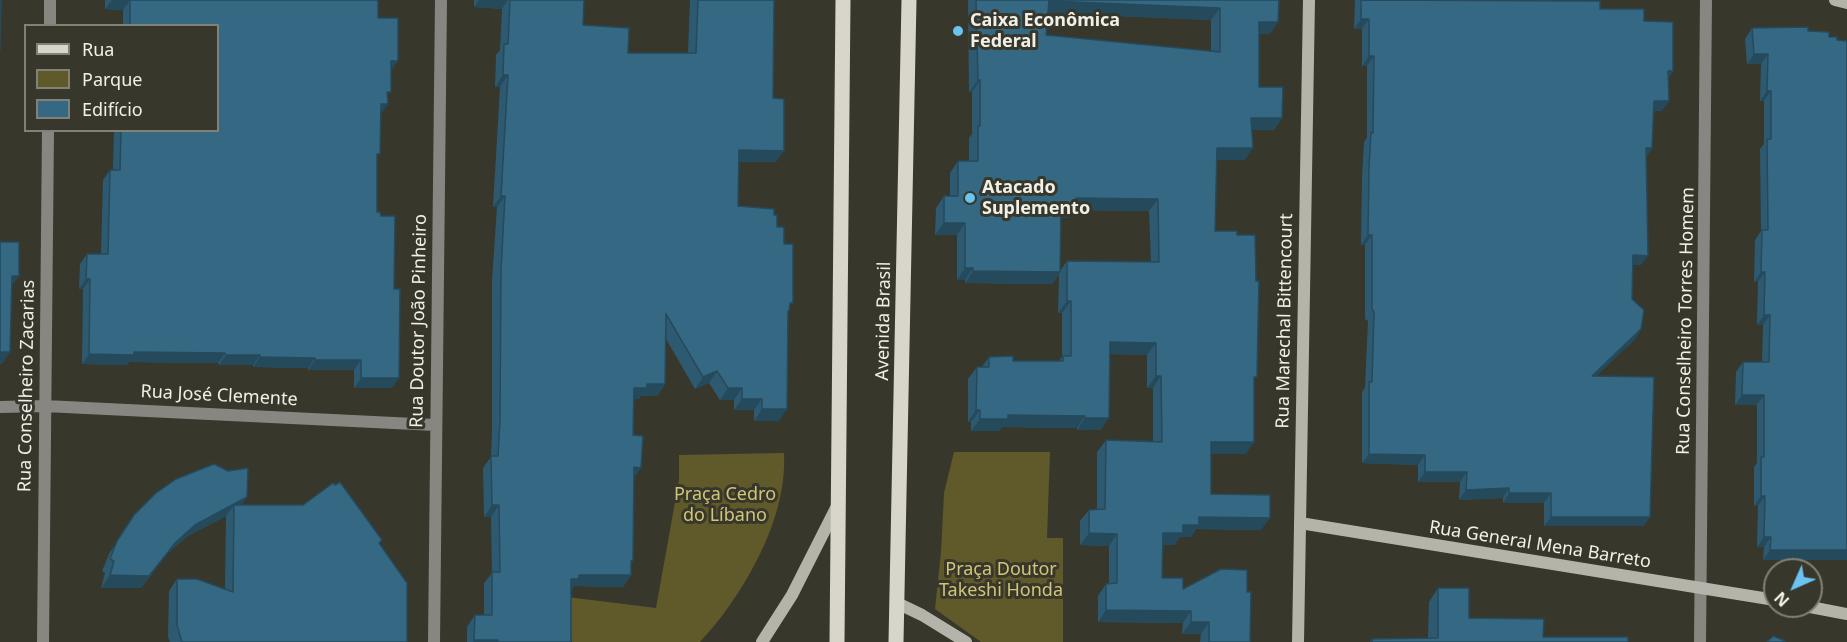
<!DOCTYPE html>
<html>
<head>
<meta charset="utf-8">
<style>
  body { margin:0 }
  #map { position:relative; width:1847px; height:642px; overflow:hidden; background:#38372c; font-family:"Noto Sans",sans-serif }
  canvas { display:block }
  .legend { position:absolute; left:24px; top:24px; width:195px; height:108px; box-sizing:border-box; background:#38372c; border:2px solid #828177; margin:0; padding:8px 10px; list-style:none; font-size:18px; color:#f0efe8 }
  .legend li { display:flex; align-items:center; gap:12px; height:30px }
  .legend b { width:30px; border:2px solid #828177 }
  .north { position:absolute; left:1763px; top:558px; width:60px; height:60px; box-sizing:border-box; background:#38372c; border:2px solid #828177; border-radius:50%; rotate:225deg; font-size:16px; font-weight:700; line-height:24px; text-align:center; color:#f0efe8 }
  .north::after { content:''; display:block; margin:auto; width:21px; height:27px; background:#6ac3f1; clip-path:polygon(50% 0,100% 100%,50% 72%,0 100%) }
</style>
</head>
<body>
<div id="map">
<canvas width="1847" height="642"></canvas>
<ul class="legend">
<li><b style="height:8px;background:#d8d6ca"></b>Rua</li>
<li><b style="height:16px;background:#60592a"></b>Parque</li>
<li><b style="height:16px;background:#356983"></b>Edifício</li>
</ul>
<div class="north">N</div>
</div>
<script>
const ctx = document.querySelector('canvas').getContext('2d');
ctx.lineJoin = 'round';
function fillPath(path, color) { ctx.fillStyle = color; ctx.fill(path, 'evenodd'); }
function trace(path, color, width, dash) { ctx.strokeStyle = color; ctx.lineWidth = width; ctx.lineCap = dash ? 'butt' : 'round'; ctx.setLineDash(dash || []); ctx.stroke(path); }
function write(font, color, halo, rows, align = 'center') {
  ctx.font = font + ' "Noto Sans",sans-serif'; ctx.lineWidth = 6; ctx.setLineDash([]); ctx.textBaseline = 'middle'; ctx.strokeStyle = halo; ctx.fillStyle = color; for (const [text, x, y, turn = 0] of rows) {
    ctx.save(); ctx.translate(x, y); ctx.rotate((+turn || 0) * Math.PI / 180); ctx.textAlign = isNaN(turn) ? turn : align; if (halo) ctx.strokeText(text, 0, 0); ctx.fillText(text, 0, 0); ctx.restore();
  }
}
fillPath(new Path2D(`
  M954,452H1050L1047,538H1063V642H981L935,609L941,552L944,493Z
  M784,453C787,508 758,566 727,609C719,621 709,631 700,642H572L567,597L656,608L679,480V455Z`), '#60592a');
trace(new Path2D(`
  M50,26V0
  M0,407L45,406L435,425
  M43,642L48,130
  M434,642L441,0
  M1700,642L1706,0`), '#878681', 12);
trace(new Path2D(`
  M1835,0L1847,3
  M1300,523L1775,600
  M897,603L922,615L966,642
  M1805,606L1847,614
  M762,642L792,595L837,506
  M1298,642L1309,0`), '#b5b4aa', 12);
trace(new Path2D(`
  M837,642L843,0
  M896,642L909,0`), '#d8d6ca', 15);
fillPath(new Path2D(`
  M105,0H378V18L391,70L388,96L381,113L377,159V212L392,388H354V370H308V368L253,367V365H219L218,363L129,362L127,365L82,364L83,289H79L80,264L87,254H101L103,180L110,170H113L114,130H218V26H123V10L105,9Z
  M474,0H584L583,25L628,53H688L690,0H774L773,98L776,162H739L738,206L774,215L784,244L790,307L789,311L788,314L779,421H754V410H734V400H720L709,383L695,389L666,339L665,384L657,396H641L639,399H634L633,560L631,564V575L623,587L574,586L571,590V642H467V627L475,615H484V583L492,573L491,517H484L483,468L491,457L492,431V281L497,207H493L500,87H495L496,55L500,50L502,9L474,7Z
  M968,0H1279L1270,34H1259V87L1282,118L1274,130H1252L1245,160H1217L1215,231L1254,382L1246,454H1211V494L1261,530L1196,529L1191,537H1180L1174,545H1163L1162,578L1183,589L1247,592L1250,642H1200L1201,634H1182L1183,623L1098,622V596L1106,584H1109V546L1080,545V521L1089,510L1097,509V452L1106,440L1153,441V388H1147V355L1110,354L1101,430H1077V428L1002,427L999,431H971V422H968V379L977,367H982L989,357L1013,361H1059L1062,357V313H1058L1059,274L1052,284L965,283V280H957V235H935L936,208L944,196H950V173L958,161H969V138L972,134V92H969ZM1048,13L1211,20V51L1046,35ZM1073,210L1149,211L1151,262L1067,261L1060,271L1061,218H1068Z
  M1355,0H1537L1600,9L1644,21L1673,71L1668,78L1662,111H1653L1652,148L1646,157L1641,265H1633L1632,299L1641,329L1635,339L1596,376L1650,517L1643,526H1544V503H1503V498L1459,500L1460,482H1418V465L1362,463V392L1365,388L1368,321L1365,319V245H1361L1362,177L1364,142L1367,138V66H1362V29H1354Z
  M1752,28L1808,31L1837,40L1847,41V560H1763L1764,547H1757L1758,506H1754V467L1757,463V405H1735L1736,372L1743,362H1762L1763,325H1757L1758,282H1754L1755,240L1761,231L1760,149L1764,144V101H1760L1761,64H1747L1745,39Z
  M156,493L242,505L380,544L407,642H170L168,637L169,591L177,579L225,589L226,516L186,537L167,554L141,588H101L105,573L102,571L109,554L134,515Z
  M1438,588L1469,618L1543,637L1628,642H1370L1372,639L1428,638L1429,602Z`), '#2e5a71');
fillPath(new Path2D(`
  M112,0H130L123,10L105,9Z
  M479,0H508L502,9L474,7Z
  M1049,1L1220,8L1211,20L1040,13Z
  M1361,19H1369L1362,29H1354Z
  M1259,22H1278L1270,34H1251Z
  M1754,54H1768L1761,64H1747Z
  M1369,56H1374L1367,66H1362Z
  M391,61H398L391,71Z
  M1668,71H1673L1667,81Z
  M503,75H508L500,87H495Z
  M978,80H980L972,92H969Z
  M1767,91H1771L1764,101H1760Z
  M1654,101H1669L1662,111L1647,110Z
  M381,104H388L381,114Z
  M1251,118H1282L1274,130H1243Z
  M1217,148H1253L1245,160H1208Z
  M1646,148H1652L1646,158Z
  M739,150L784,151L776,162H731Z
  M501,196H505L497,207H493Z
  M1076,198L1158,199L1149,211L1073,210L1068,218H1053L1061,206Z
  M944,223H965L957,235H935Z
  M1368,235H1372L1365,245H1361Z
  M1633,255L1648,256L1641,265H1626Z
  M965,268H973L965,280H957Z
  M973,271L1060,272L1052,284L965,283Z
  M1761,272H1765L1758,282H1754Z
  M12,276H19L11,287Z
  M86,279H90L83,289H79Z
  M1067,301H1071L1062,313H1058Z
  M1764,315H1770L1763,325H1757Z
  M1641,329L1635,339L1586,386L1592,376Z
  M1110,342L1156,343L1147,355L1101,354Z
  M0,352H10L2,364H0Z
  M134,352L225,353L218,363L129,362L127,365L82,364L89,354Z
  M226,355H260L253,365H219Z
  M260,357L315,358L308,368L253,367Z
  M315,360H361L354,370H308Z
  M717,371L709,383L695,389L703,377Z
  M1156,376H1161L1153,388H1147Z
  M361,378H399L392,388H354Z
  M647,384H665L657,396H641L639,399H626L634,388Z
  M728,388H742L734,400H720Z
  M1742,395H1764L1757,405H1735Z
  M742,399H762L754,410H734Z
  M762,409H787L779,421H754Z
  M976,410H980L971,422H968Z
  M1008,415L1085,416L1077,428L1002,427L999,431H971L980,419Z
  M1085,418H1109L1101,430H1077Z
  M1211,442H1254L1246,454H1203Z
  M1369,454L1425,455L1418,465L1362,463Z
  M634,467L641,468L633,479Z
  M1425,472H1467L1460,482H1418Z
  M1509,488L1503,498L1459,500L1466,490Z
  M1509,493H1551L1544,503H1503Z
  M1761,496H1765L1758,506H1754Z
  M247,497L239,509L234,505L226,516L186,537L167,554L141,588H101L110,575L176,542L195,525Z
  M492,505H499L491,517H484Z
  M1199,517L1270,518L1261,530L1196,529L1191,537H1180L1174,545H1155L1163,533L1183,525Z
  M1551,517H1650L1643,526H1544Z
  M1089,533L1117,534L1109,546L1080,545Z
  M1764,537H1771L1764,547H1757Z
  M1770,550H1847V560H1763Z
  M579,575H631L623,587L574,586L571,591V579Z
  M1106,610L1191,611L1183,623L1098,622Z
  M1191,622H1209L1201,634H1182Z
  M474,640H498L497,642H473Z`), '#254a5c');
const building = new Path2D(`
  M0,0H1L0,50Z
  M130,0H378V18H398V61H391V92H387L388,104H381L380,154H377V212H380L381,216H395L394,289H400L399,378H361V360H315V358L260,357V355H226L225,353L134,352V355L89,354L90,279H86L87,254H108L110,170H120L121,130H218V26H130Z
  M510,0H584L583,25L629,28L628,53H696L698,0H774L773,98L784,99V151L739,150L738,206L774,209V215H777V227H784V244H793V303H790L789,311H788L787,409H762V399H742V388H728L717,371L703,377L666,314L665,384H647V388H634L633,435L643,436L641,468L634,467L633,560L631,561V575H579V579H571V642H498V640H474L475,615H492V572H500L499,505H492L491,456H498L500,420L501,270L505,196H501L508,75H503L504,44H508Z
  M976,0H1279L1278,22H1259V87H1283L1282,118H1251L1253,148H1217L1215,231H1237V235H1255L1256,281H1259L1258,322L1257,377H1254V442H1211V494L1270,495V518L1199,517V525H1183V533H1163L1162,578H1183V589L1221,569L1247,570V592H1251L1250,642H1209V622H1191V611L1106,610V584L1117,583V534L1089,533V510L1105,509L1106,440L1162,442L1161,376H1156V343L1110,342L1109,418H1085V416L1008,415V419H980V410H976L977,367H989V357L1013,356V361H1063V356H1071V301H1067V261L1159,262L1158,199L1076,198V206H1061L1060,272L973,271V268H965V223H944V196H958V161H978V126H980V80H978ZM1049,1L1220,8V52L1046,35Z
  M1361,0L1600,1V9H1644V21L1673,22V71H1668L1669,101H1654L1652,148H1646L1648,256L1633,255L1632,299L1644,310L1641,329L1592,376L1654,377L1650,517H1551V493H1509V488L1466,490L1467,472H1425V455L1369,454V382H1372L1374,312L1372,309V235H1368L1369,167L1371,132L1373,133L1374,56H1369V19H1361Z
  M1808,27V31L1829,32V37H1837V40L1847,41V550H1770L1771,537H1764L1765,496H1761V457H1764V395H1742L1743,362H1769L1770,315H1764L1765,272H1761L1762,230H1768L1767,139H1771V91H1767L1768,54H1754L1752,28Z
  M0,242H19V276H12L10,352H0Z
  M214,464L228,471L248,468L247,497L195,525L176,542L149,576L110,575L114,561L110,559L117,541L134,515L156,493L176,479Z
  M340,482L382,540L379,543L407,583V642H182L177,625V579H197L233,592L234,505H303L333,483L335,485Z
  M1438,588H1469V618L1544,619L1543,637H1628V642H1372V639L1438,638Z
  M1773,636L1783,640L1785,642H1767Z`);
fillPath(building, '#356983');
trace(building, '#254a5c', 1.5);
for (const [x, y, r, color] of [
  [958,31,6,"#6ac3f1"],
  [970,198,6,"#6ac3f1"]
]) { const dot = new Path2D(); dot.arc(x, y, r, 0, 2 * Math.PI); ctx.fillStyle = color; ctx.fill(dot); trace(dot, '#38372c', 2); }
write('bold 18px', '#f0efe8', '#38372c', [
  ["Caixa Econômica",970,21],
  ["Federal",970,42],
  ["Atacado",982,188],
  ["Suplemento",982,209]
], 'left');
write('18px', '#f0efe8', '#38372c', [
  ["Rua Doutor João Pinheiro",419,321,-89],
  ["Avenida Brasil",884,321,-89],
  ["Rua Marechal Bittencourt",1285,321,-89],
  ["Rua Conselheiro Torres Homem",1686,321,-89],
  ["Rua Conselheiro Zacarias",27,386,-89],
  ["Rua José Clemente",219,396,3],
  ["Rua General Mena Barreto",1540,545,9]
]);
write('18px', '#d1c577', '#38372c', [
  ["Praça Cedro",725,495],
  ["do Líbano",725,516],
  ["Praça Doutor",1001,570],
  ["Takeshi Honda",1001,591]
]);
</script>
</body>
</html>
